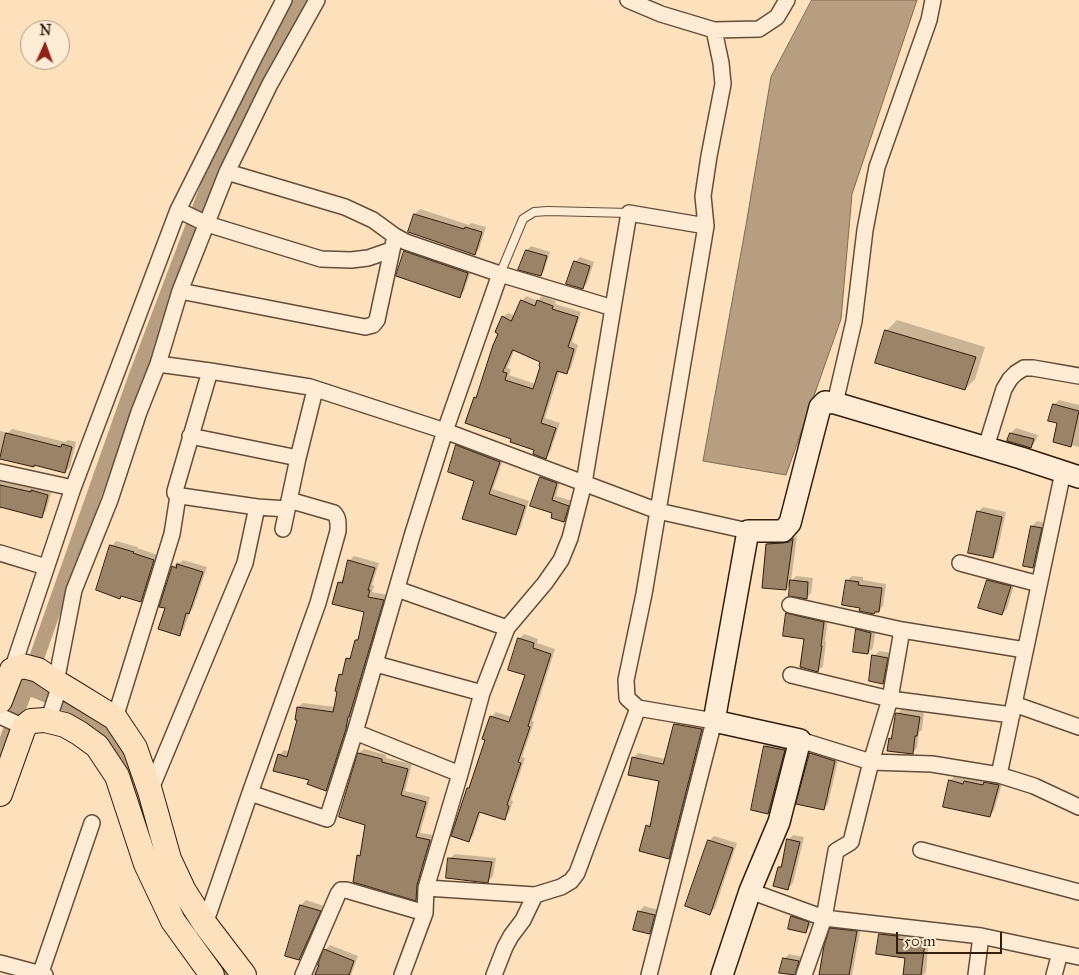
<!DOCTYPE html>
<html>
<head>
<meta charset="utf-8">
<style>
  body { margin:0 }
  #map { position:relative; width:1079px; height:975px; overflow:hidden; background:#fce1bc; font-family:"IM FELL Great Primer",serif }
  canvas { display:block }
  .north { position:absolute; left:20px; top:20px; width:50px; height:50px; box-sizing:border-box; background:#fdecd3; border:1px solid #ac9984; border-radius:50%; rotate:2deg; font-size:14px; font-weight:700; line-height:20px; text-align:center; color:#321d0e }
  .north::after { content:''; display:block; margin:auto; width:18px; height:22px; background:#8f2418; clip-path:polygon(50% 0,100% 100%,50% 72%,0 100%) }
  .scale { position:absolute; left:896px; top:932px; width:106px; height:22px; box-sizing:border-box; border:2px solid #321d0e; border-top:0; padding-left:6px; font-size:15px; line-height:18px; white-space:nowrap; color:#321d0e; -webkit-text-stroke:4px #fdecd3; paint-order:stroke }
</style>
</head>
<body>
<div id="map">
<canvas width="1079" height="975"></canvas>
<div class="north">N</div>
<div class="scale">50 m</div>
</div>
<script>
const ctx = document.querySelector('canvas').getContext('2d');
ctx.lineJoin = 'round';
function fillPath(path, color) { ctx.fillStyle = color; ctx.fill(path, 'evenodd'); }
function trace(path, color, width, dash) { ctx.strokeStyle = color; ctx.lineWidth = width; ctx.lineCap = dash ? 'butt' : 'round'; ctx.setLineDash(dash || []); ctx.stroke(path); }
const water = new Path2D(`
  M812,0H917L852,194L841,319L786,475L703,461L746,225L771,77Z`);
fillPath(water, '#b79e81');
trace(water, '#826a53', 1);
fillPath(new Path2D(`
  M420,209L469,225L471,223L486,227L479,249L474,254L409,232L415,214Z
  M531,246L550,252L544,271L540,275L520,269L527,250Z
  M410,247L472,268L464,291L459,296L405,252Z
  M580,257L594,262L587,283L582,288L575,262Z
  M526,296L538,301L542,296L556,301L555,304L581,312L572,342L578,345L571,368L566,372L560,370L545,418L560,423L550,452L546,457L536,449L513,438L475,398L479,394L500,333L503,317L508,313L515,316L522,301ZM515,349L542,361L541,366L535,384L509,375L511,369L507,368Z
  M897,320L985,347L975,379L965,389L886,331Z
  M1059,400L1079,405V447L1054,441L1059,422L1054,405Z
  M1016,428L1038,435L1035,442L1031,447L1009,440L1011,433Z
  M12,429L65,442L68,440L76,442L70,467L65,472L0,457V431L8,433Z
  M462,441L504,457L493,489L529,501L520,529L515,534L476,480L458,446Z
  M546,472L561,478L556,496L573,501L569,516L564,521L554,512L532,505L541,477Z
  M0,480L18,484L19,483L52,490L46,511L42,516L4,507L0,509Z
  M983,507L1006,512L997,552L993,557L978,512Z
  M1037,521L1046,523L1038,562L1033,567L1032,526Z
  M797,536L791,581L796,576L813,578L811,593L806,598L791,584L786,589L767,544L772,539H789Z
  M116,541L138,547L137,548L158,555L146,596L141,600L122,595L120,598L112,546Z
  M354,556L379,563L372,585L374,586L372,592L388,595L354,711L352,713L350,723L331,785L326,790L279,755L284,750L290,752L299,719L298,707L303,703L335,707L340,675L344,672L347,659L353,654L356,640L360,636L366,611L339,583L344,577L349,561Z
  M183,560L207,567L193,608L190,611L184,629L179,634L166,607L173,567L178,562L180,563Z
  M852,576L863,577V580L886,584L883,606L878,611L861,607L847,581Z
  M993,576L1015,582L1007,609L1002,614L988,581Z
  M792,609L828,618L825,641L826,642L823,666L818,671L805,638L788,614Z
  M862,625L876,628L873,648L868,653L857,630Z
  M524,634L538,639L537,643L555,649L532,721L534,722L522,757L525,758L511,800L513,801L509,813L504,818L481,811L473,836L468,840V788L472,785L487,739L491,717L496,712L512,717L526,674L519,639Z
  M879,651L892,653L888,677L883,682L874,656Z
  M902,709L924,712L922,730L919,732L917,748L912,753L890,739L893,736L897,714Z
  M680,720L706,724L673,853L669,858L647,826L652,821L660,780L633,758L638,753L665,759L675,724Z
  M770,741L789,745L773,808L768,813L765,746Z
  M364,749L386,755V758L412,764L405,791L430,797L420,833L434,835L421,879V894L416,899L358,856L362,852L367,824L359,753Z
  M816,749L839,756L828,804L823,809L811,753Z
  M955,776L968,779L970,777L987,781L990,778L1003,780L994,811L989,816L950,781Z
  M793,835L804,837L793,883L788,888L779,867L783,863L788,840Z
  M714,836L737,843L715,908L710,913L709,841Z
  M455,854L496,858L493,876L488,881L450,858Z
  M306,900L324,906L304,954L299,959L287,955L301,905Z
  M644,906L659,910L654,928L649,933L635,929L640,911Z
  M797,912L813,918L811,926L806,931L792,917Z
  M836,924L861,927L852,975H820L831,929Z
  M885,929L902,931L901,934L929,937L926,972L923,975H905L907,957L880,934Z
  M330,945L358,956L351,975H313L325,950Z
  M789,954L803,957L799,970L795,975L781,972L784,959Z`), '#0003');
trace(new Path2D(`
  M26,688L37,691L81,711L112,735L131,776L159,867
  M0,759L26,688L135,379L221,152L300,0
  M197,934L228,975`), '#b79e81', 15);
const building = new Path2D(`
  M414,214L464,229L465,227L482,232L475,255L408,232Z
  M526,250L547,256L541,276L518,270Z
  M404,251L468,273L460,298L396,276Z
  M574,261L590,266L583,289L566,284Z
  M521,300L535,306L537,300L553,306L552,309L578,317L568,347L574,349L567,374L557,371L541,423L556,428L546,459L533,454L534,450L510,442L511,439L465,423L474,397L476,398L493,345L498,334L495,332L502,316L511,321ZM513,350L540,362L539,366L540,367L533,389L505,380L507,373L503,372Z
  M885,330L976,357L965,390L875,363Z
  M1053,404L1079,411L1071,447L1053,442L1057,423L1048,421Z
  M6,433L61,447L62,444L72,447L65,473L34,465V467L0,459Z
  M1010,433L1034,439L1031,448L1007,441Z
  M456,445L500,462L489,494L525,506L516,535L462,519L474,481L448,472Z
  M540,477L557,483L552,500L569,506L564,522L551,518L552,513L530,506Z
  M0,485L31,492V490L48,495L42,518L0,507Z
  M977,511L1002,517L993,558L968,553Z
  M1031,526L1042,528L1033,568L1023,566Z
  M793,539L786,590L762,588L766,544L783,543L789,542Z
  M110,545L134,552L133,553L154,560L141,602L121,596L120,599L96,590Z
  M348,560L375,568L368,590H370L368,597L384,600L349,717H348L346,729L326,791L307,784L309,780L273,771L278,754L287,757L297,720H295L297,707L333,712L337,692L335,691L339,674L342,675L346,658L350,659L355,640H358L364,612L332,604L338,582L342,583Z
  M177,564L203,572L189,614L186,613L180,636L158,629L165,608L159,607L172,566L176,568Z
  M790,580L808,582L807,599L789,596Z
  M846,580L859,582L858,585L882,588L879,612H875L874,614L859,611L860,608L842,605Z
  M987,580L1011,586L1002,615L978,608Z
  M786,613L824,622L821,646H822L818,672L800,667L804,639L783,636Z
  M856,629L871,633L868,654L853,652Z
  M518,638L534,643L533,648L551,654L528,726L530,727L518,762L521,763L507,805L509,806L505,820L479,812L469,842L451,836L467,788H469L485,740L482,739L490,716L509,722L525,675L508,670Z
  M872,655L888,658L883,684L869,681Z
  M896,713L920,717L917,736H915L913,754L887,751L889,738L891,739Z
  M674,724L702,729L669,859L639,851L646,825L650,827L659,781L628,775L632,757L663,764Z
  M764,746L785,750L768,814L751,810Z
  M358,753L382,759V762L408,769L401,795L426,802L416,837L430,840L417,885L416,901L353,882L357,855L360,856L365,825L339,817Z
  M810,753L835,761L824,810L796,804Z
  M949,780L963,784L964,781L983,785L984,782L999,785L990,817L943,807Z
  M787,839L800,842L788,890L773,886L778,867H781Z
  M708,840L733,848L710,915L685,906Z
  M448,858L492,862L488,883L446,878Z
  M300,905L321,911L299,960L285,956Z
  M638,911L655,915L650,934L633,930Z
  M791,916L809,922L806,933L788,929Z
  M830,928L857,931L849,975H819L824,946Z
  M879,934L898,936L897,939L925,942L921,975H903L905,958L876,954Z
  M324,949L354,961L349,975H315L319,965H318Z
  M783,958L799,961L795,975L779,973Z`);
fillPath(building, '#9b8368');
trace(building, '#321d0e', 1);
const lane = new Path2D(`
  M500,274L523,219L534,212L548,211L629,213`);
const street = new Path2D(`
  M628,0L661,14L714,30L759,29L777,17L787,0
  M227,172L345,207L373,220L395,236L406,242L500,274L613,308L629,213L706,226
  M178,210L207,224L321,259L351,260L368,258L391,250
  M180,291L365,327L373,325L377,320L395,236
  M158,364L210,371L310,387L313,391L314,394L298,458L283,529
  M210,371L175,491V493L181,496L257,507L287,509
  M310,387L445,431L658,511L748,531
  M835,403L854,321L865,230L877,167L929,20L933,0
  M190,436L298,458
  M986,447L1004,389L1010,379L1016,373L1024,368H1033L1079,376
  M0,472L73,488
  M0,553L46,567
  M960,563L1039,584
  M397,589L507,628L545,583L561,560L570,538L584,483L613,308
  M790,605L902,630L1025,650
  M376,664L482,693
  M12,670L73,488L178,210L255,56L284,0
  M791,675L890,699L1012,715
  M1014,704L1079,727
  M0,716L24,727
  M115,718L172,534L178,496
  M48,721L57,694L56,682L74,590L110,500L139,412L158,364L180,291L227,172L270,84L317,0
  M355,732L460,774
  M800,740L871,762L932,764L999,775L1034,786L1079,807
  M999,775L1063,472
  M150,791L245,563L257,507
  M250,793L327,819L355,732L412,536L445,431L500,274
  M921,850L1079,892
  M426,888L535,895L561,887L571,881L577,873L638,708
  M750,891L824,918L981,936L1079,957
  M205,924L250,793L318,603L338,531C338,524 339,518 334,513L289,500
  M0,963L45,975
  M40,975L92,823
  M303,975L338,894L341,890H346L425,913
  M402,975L425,913L426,888L460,774L482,693L507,628
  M494,975L505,947L511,936L523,920L535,895
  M649,975L714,721L638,708L627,698L626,680L644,594L706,226L703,196L709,156L723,84L721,63L714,30
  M804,975L824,918L836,851L851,842L871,762L890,699L902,630
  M976,975L981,936
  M1054,975L1060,953`);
const secondary = new Path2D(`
  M722,975L750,891L779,822L800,740L714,721L748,531H783L790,523L820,407L825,402L835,403L1021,458L1079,477`);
const primary = new Path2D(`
  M0,701L12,670L23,666L38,670L56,682L71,691L115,718L135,748L150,791L169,859L184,891L205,924L244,975
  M0,794L24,727L31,721L45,720L65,725L79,733L97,746L117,776L146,864L173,921L212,975`);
trace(lane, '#644e3a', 10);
trace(street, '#644e3a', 18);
trace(secondary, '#321d0e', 24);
trace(primary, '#321d0e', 26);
trace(lane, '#fdecd3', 8);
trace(street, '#fdecd3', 15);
trace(secondary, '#fdecd3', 21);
trace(primary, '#fce1bc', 24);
</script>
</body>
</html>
